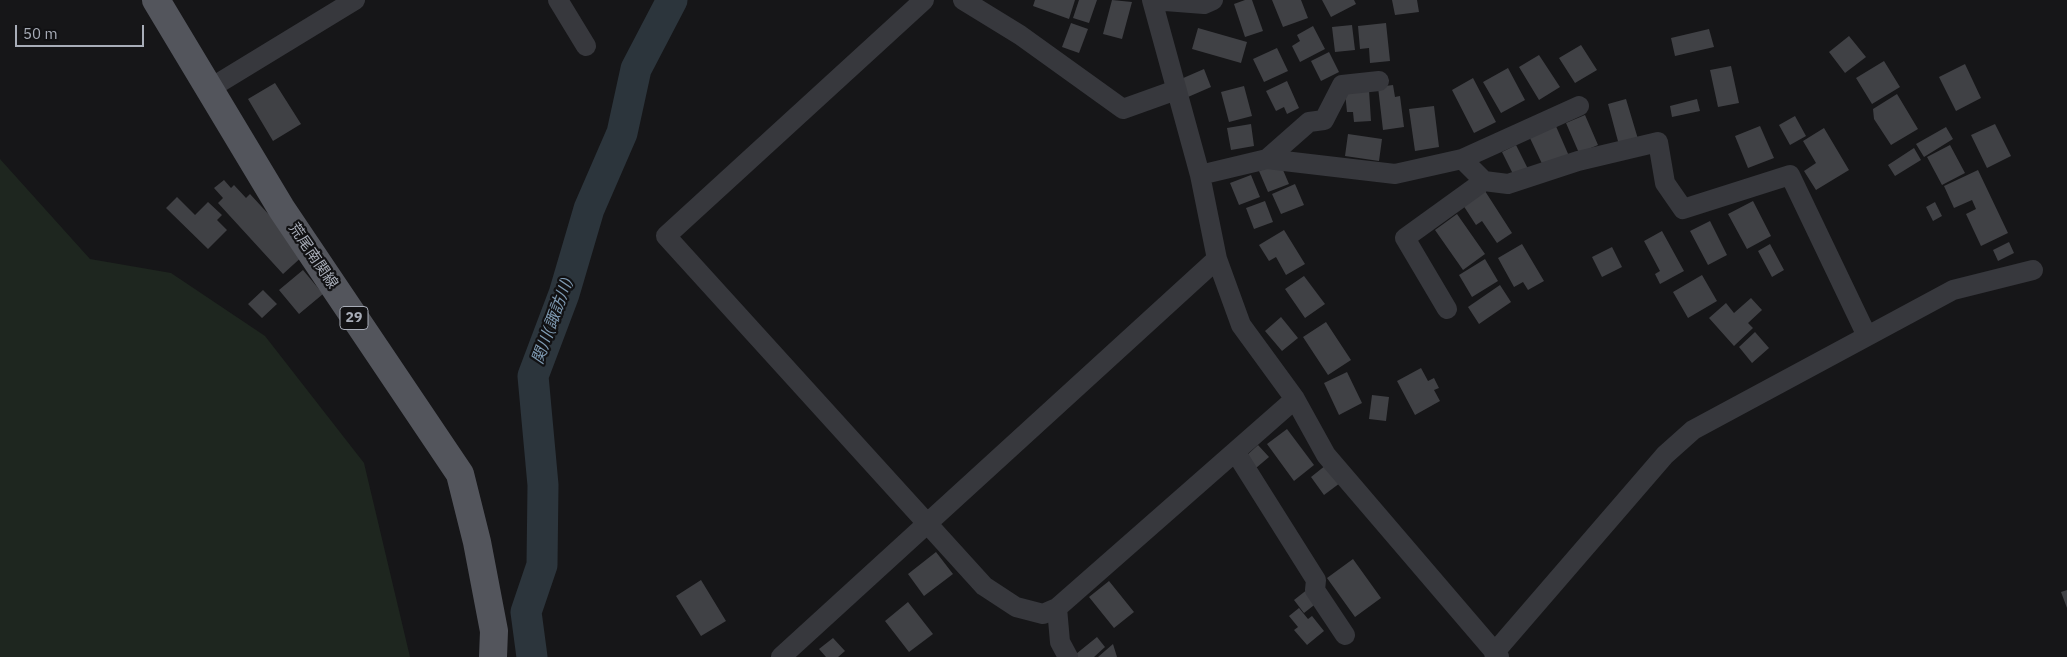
<!DOCTYPE html>
<html>
<head>
<meta charset="utf-8">
<style>
  body { margin:0 }
  #map { position:relative; width:2067px; height:657px; overflow:hidden; background:#161618; font-family:"IBM Plex Sans",sans-serif }
  canvas { display:block }
  .scale { position:absolute; left:15px; top:25px; width:129px; height:22px; box-sizing:border-box; border:2px solid #a8adb8; border-top:0; padding-left:6px; font-size:15px; line-height:18px; white-space:nowrap; color:#a8adb8; -webkit-text-stroke:4px #111113; paint-order:stroke }
</style>
</head>
<body>
<div id="map">
<canvas width="2067" height="657"></canvas>
<div class="scale">50 m</div>
</div>
<script>
const ctx = document.querySelector('canvas').getContext('2d');
ctx.lineJoin = 'round';
function fillPath(path, color) { ctx.fillStyle = color; ctx.fill(path, 'evenodd'); }
function trace(path, color, width, dash) { ctx.strokeStyle = color; ctx.lineWidth = width; ctx.lineCap = dash ? 'butt' : 'round'; ctx.setLineDash(dash || []); ctx.stroke(path); }
function write(font, color, halo, rows, align = 'center') {
  ctx.font = font + ' "IBM Plex Sans","Noto Sans JP",sans-serif'; ctx.lineWidth = 4.5; ctx.setLineDash([]); ctx.textBaseline = 'middle'; ctx.strokeStyle = halo; ctx.fillStyle = color; for (const [text, x, y, turn = 0] of rows) {
    ctx.save(); ctx.translate(x, y); ctx.rotate((+turn || 0) * Math.PI / 180); ctx.textAlign = isNaN(turn) ? turn : align; if (halo) ctx.strokeText(text, 0, 0); ctx.fillText(text, 0, 0); ctx.restore();
  }
}
fillPath(new Path2D(`
  M0,159L90,259L171,273L265,336L364,463L410,657H0Z`), '#1e261f');
trace(new Path2D(`
  M532,657L526,612L542,565L543,485L533,376L564,294L589,209L622,133L636,69L672,0`), '#2c353c', 31);
fillPath(new Path2D(`
  M1035,0H1075L1069,19L1033,6Z
  M1079,0H1097L1089,23L1073,18Z
  M1112,0L1132,2L1122,39L1103,34Z
  M1245,0H1252L1263,31L1245,37L1234,4Z
  M1272,0H1301L1308,18L1283,27Z
  M1322,0H1354L1356,4L1331,17Z
  M1392,0H1417L1419,12L1395,15Z
  M1071,23L1088,29L1079,53L1062,47Z
  M1386,23L1390,61L1370,63L1369,48L1360,49L1358,26Z
  M1352,25L1355,50L1335,52L1332,27Z
  M1313,26L1325,49L1300,62L1292,46L1300,41L1297,35Z
  M1198,28L1247,42L1241,63L1192,49Z
  M1709,29L1714,47L1675,56L1671,38Z
  M1849,36L1866,57L1845,73L1829,52Z
  M1581,45L1597,70L1575,83L1559,58Z
  M1277,48L1288,71L1264,82L1253,59Z
  M1329,52L1339,72L1321,81L1311,61Z
  M1539,55L1560,87L1539,100L1519,67Z
  M1884,61L1900,87L1872,104L1856,78Z
  M1965,64L1981,98L1956,111L1939,77Z
  M1731,66L1739,103L1718,107L1710,70Z
  M1508,68L1525,100L1501,113L1483,82Z
  M1204,69L1211,87L1188,97L1181,79Z
  M1473,78L1496,122L1474,133L1452,90Z
  M1287,81L1299,108L1287,114L1284,107L1276,111L1266,91Z
  M275,83L301,124L273,141L248,99Z
  M1393,85L1395,97L1400,96L1404,127L1383,130L1378,87Z
  M1244,86L1252,116L1229,122L1221,92Z
  M1369,90L1371,121L1354,122L1353,112H1347L1345,92Z
  M1897,94L1918,129L1891,145L1874,119L1873,109Z
  M1626,99L1638,139L1619,145L1608,104Z
  M1697,99L1700,111L1672,117L1670,106Z
  M1434,106L1439,147L1415,151L1409,109Z
  M1585,115L1598,145L1579,153L1566,123Z
  M1795,116L1806,136L1790,145L1779,125Z
  M1251,124L1254,146L1231,150L1227,128Z
  M1555,124L1569,156L1544,168L1529,136Z
  M1995,124L2011,156L1987,168L1971,135Z
  M1760,126L1774,158L1748,168L1735,136Z
  M1946,127L1953,139L1924,157L1916,144Z
  M1824,128L1849,170L1816,190L1804,171L1816,163L1803,141Z
  M1348,134L1382,139L1379,161L1345,156Z
  M1516,145L1529,171L1515,178L1502,152Z
  M1950,145L1965,173L1942,185L1927,157Z
  M1914,148L1921,160L1895,176L1888,165Z
  M1280,163L1289,184L1268,192L1259,171Z
  M1978,170L2008,233L1981,246L1966,214L1976,209L1972,200L1954,208L1944,186Z
  M1251,175L1260,197L1239,205L1230,183Z
  M224,180L231,188L234,185L246,198L250,194L305,254L283,274L218,203L223,198L214,188Z
  M1295,184L1304,205L1281,214L1272,194Z
  M1485,191L1512,233L1497,243L1482,221L1476,225L1463,205Z
  M177,197L195,215L208,202L222,215L217,220L227,230L208,249L166,208Z
  M1265,201L1273,222L1254,229L1246,208Z
  M1753,201L1771,236L1747,249L1728,214Z
  M1935,202L1942,216L1933,221L1926,207Z
  M1457,214L1485,254L1463,270L1435,230Z
  M1710,221L1727,255L1708,265L1690,231Z
  M1284,230L1305,264L1286,275L1276,257L1269,261L1259,245Z
  M1662,231L1684,271L1660,284L1655,274L1660,271L1644,241Z
  M2009,242L2014,253L1998,261L1993,250Z
  M1522,244L1544,281L1528,290L1523,282L1514,287L1498,258Z
  M1770,244L1784,270L1772,277L1758,251Z
  M1612,247L1622,267L1602,277L1592,257Z
  M1485,259L1498,281L1472,297L1459,275Z
  M303,270L323,294L299,314L279,290Z
  M1702,275L1717,301L1688,318L1673,292Z
  M1304,276L1325,304L1305,318L1285,289Z
  M1500,285L1511,302L1479,324L1468,307Z
  M263,290L277,304L262,318L248,304Z
  M1751,298L1762,310L1748,323L1753,328L1734,346L1709,318L1726,303L1734,313Z
  M1281,317L1298,338L1282,351L1265,331Z
  M1326,322L1351,360L1328,375L1303,337Z
  M1755,332L1769,348L1752,363L1739,347Z
  M1421,368L1428,381L1434,378L1439,388L1434,390L1440,401L1415,415L1397,381Z
  M1347,372L1362,403L1339,415L1324,383Z
  M1372,395L1389,397L1386,421L1369,419Z
  M1287,429L1314,465L1294,481L1267,444Z
  M1258,445L1269,457L1256,468L1246,456Z
  M1326,465L1340,483L1324,495L1311,477Z
  M936,552L953,574L924,596L908,574Z
  M1353,559L1381,598L1355,617L1327,578Z
  M701,580L726,621L701,636L676,596Z
  M1109,581L1134,612L1114,628L1089,597Z
  M1308,589L1318,602L1304,613L1294,600Z
  M2067,590V608L2061,592Z
  M908,602L933,634L909,652L885,621Z
  M1299,608L1308,619L1312,616L1324,631L1307,645L1294,630L1298,627L1289,616Z
  M1097,637L1105,647L1094,657H1078L1076,654Z
  M833,638L845,651L838,657H826L819,649Z
  M1113,644L1117,657H1098Z`), '#404145');
trace(new Path2D(`
  M558,0L586,46
  M924,0L666,236L984,586L1016,607L1043,614L1057,608L1295,399
  M963,0L1020,35L1123,109L1176,90
  M1152,0L1200,175L1217,259L1241,325L1295,399L1326,455L1499,657
  M1152,0L1204,4L1213,0
  M209,89L355,0
  M1267,159L1309,122L1324,120L1342,85L1379,81
  M1462,159L1579,106
  M1200,175L1267,159L1395,174L1462,159L1484,181L1508,184L1578,161L1658,142L1665,183L1683,209L1790,175L1867,336
  M1447,309L1405,238L1484,181
  M1236,453L1316,580L1315,590L1345,635
  M1057,608L1060,642L1068,657
  M1494,653L1665,455L1693,430L1953,290L2033,270
  M781,657L1217,259`), '#37383d', 20);
trace(new Path2D(`
  M156,0L281,208L460,474L477,542L494,631L493,657`), '#53555c', 28);
for (const [x, y, w] of [
  [354,318,28]
]) { const box = new Path2D(); box.roundRect(x - w / 2, y - 11.5, w, 23, 4); ctx.fillStyle = '#111113'; ctx.fill(box); trace(box, '#a8adb8', 1); }
write('bold 14px', '#a8adb8', null, [
  ["29",354,318]
]);
write('15px', '#a8adb8', '#111113', [
  ["荒尾南関線",313,256,56]
]);
write('italic 16px', '#7f9bb3', '#111113', [
  ["関川(諏訪川)",553,321,-70]
]);
</script>
</body>
</html>
